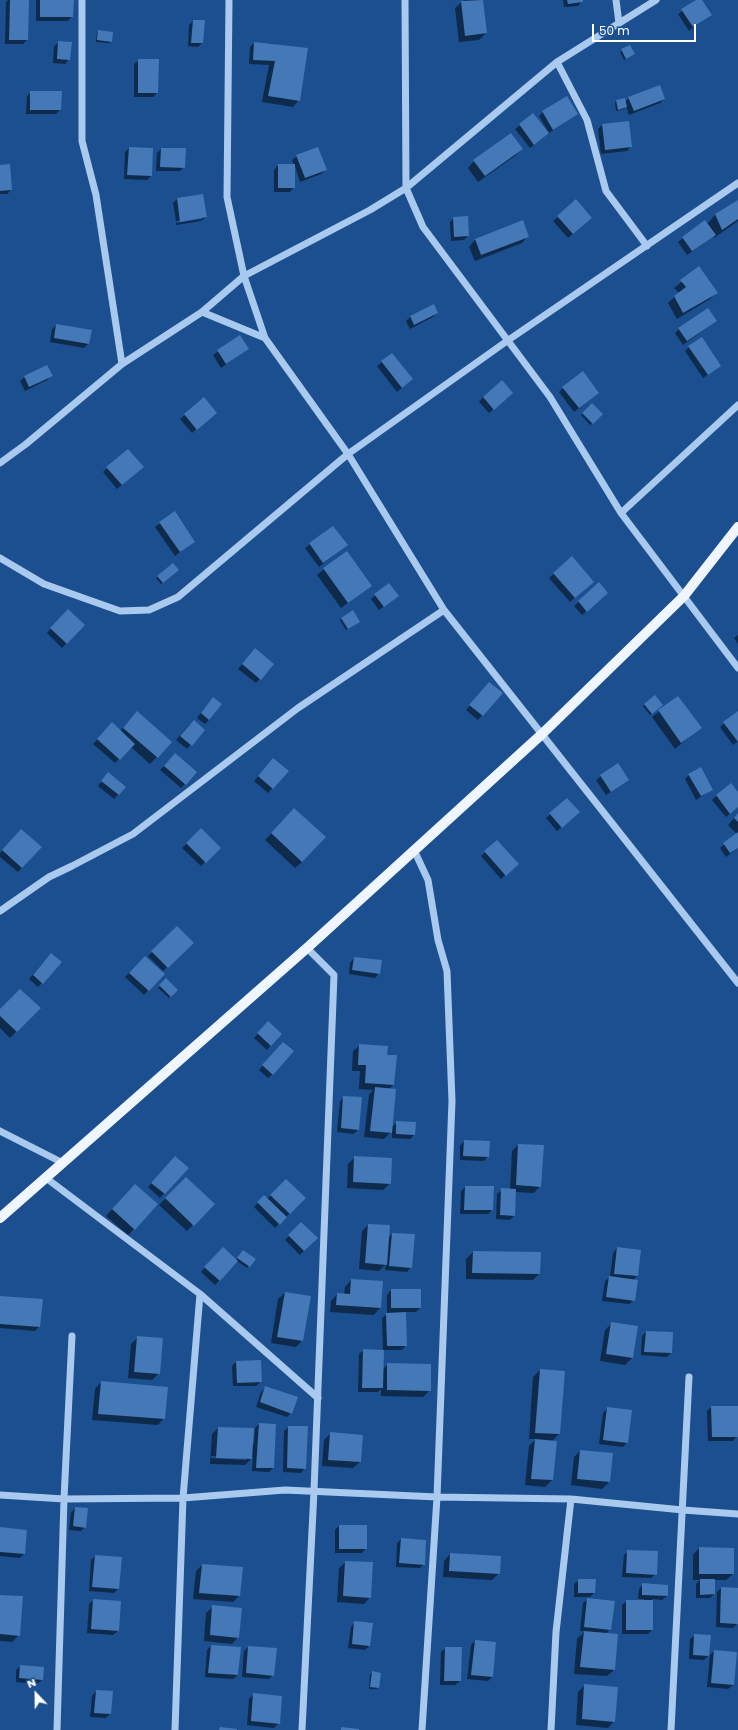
<!DOCTYPE html>
<html>
<head>
<meta charset="utf-8">
<style>
  body { margin:0 }
  #map { position:relative; width:738px; height:1730px; overflow:hidden; background:#1b4f8f; font-family:Poppins,sans-serif }
  canvas { display:block }
  .north { position:absolute; left:16px; top:1674px; width:40px; height:40px; -webkit-text-stroke:3px #1b4f8f; paint-order:stroke; rotate:338deg; font-size:11px; font-weight:700; line-height:16px; text-align:center; color:#fff }
  .north::after { content:''; display:block; margin:auto; width:14px; height:18px; background:#fff; clip-path:polygon(50% 0,100% 100%,50% 72%,0 100%) }
  .scale { position:absolute; left:592px; top:24px; width:104px; height:18px; box-sizing:border-box; border:2px solid #fff; border-top:0; padding-left:5px; font-size:12px; line-height:14px; white-space:nowrap; color:#fff; -webkit-text-stroke:3px #1b4f8f; paint-order:stroke }
</style>
</head>
<body>
<div id="map">
<canvas width="738" height="1730"></canvas>
<div class="north">N</div>
<div class="scale">50 m</div>
</div>
<script>
const ctx = document.querySelector('canvas').getContext('2d');
ctx.lineJoin = 'round';
function fillPath(path, color) { ctx.fillStyle = color; ctx.fill(path, 'evenodd'); }
function trace(path, color, width, dash) { ctx.strokeStyle = color; ctx.lineWidth = width; ctx.lineCap = dash ? 'butt' : 'round'; ctx.setLineDash(dash || []); ctx.stroke(path); }
fillPath(new Path2D(`
  M8,0H28L27,40L23,44H5L6,2Z
  M36,0H73L72,16L68,21H36Z
  M464,0H482L486,33L479,40L459,42L455,8Z
  M563,0H582V1L578,6L564,7Z
  M698,0H701L710,15L689,31L678,14Z
  M193,21H203L202,43L198,47L188,46L189,25Z
  M99,31L111,42L109,43L96,42L97,33Z
  M59,42L69,59L65,64L53,63L54,46Z
  M254,43L276,44L299,100L293,107L262,102L269,65L249,64L250,47Z
  M622,50L634,54L624,60L620,52Z
  M139,60L157,93L153,97H134V64Z
  M31,92L60,110L56,114H26L27,96Z
  M629,98L664,99L660,103L629,115L626,106L624,109L616,111L615,103L616,101L625,102Z
  M543,112L577,114L549,133L539,116Z
  M533,115L543,138L530,148L515,129Z
  M602,125L631,146L627,151L601,154L598,129Z
  M129,148L151,176L147,180L124,179L125,152Z
  M161,149L184,167L180,171H156L157,153Z
  M522,149L515,156L478,182L468,168L474,161Z
  M297,156L326,170L321,174L300,182L295,166L294,187L290,192H274V170L278,165H294L292,160Z
  M0,166L11,190L7,194H0Z
  M202,195L206,217L201,221L176,225V223L202,219V217L176,221L173,203L177,199Z
  M576,201L587,222L568,238L553,221Z
  M738,201V221L714,238L713,236L687,255L678,242L705,221L707,224L715,215Z
  M454,218L468,236L464,240L451,241L450,222Z
  M522,222L528,236L522,243L475,261L469,247L475,240Z
  M699,268L716,293L710,299L677,319L668,303L679,293L674,288Z
  M434,306L437,313L433,317L410,329L406,321L410,317Z
  M716,321L683,345L675,333L679,329Z
  M56,325L88,344L84,348L50,342L52,329Z
  M240,336L248,349L221,368L213,355Z
  M689,347L720,366L703,378L685,351Z
  M392,354L412,379L397,392L377,366Z
  M51,376L47,380L25,391L20,381L25,377Z
  M563,388L595,395L574,412L559,392Z
  M483,397H508L489,413L479,402Z
  M204,399L211,417L192,433L180,419Z
  M592,404L601,414L590,425L581,415Z
  M107,468L138,471L117,489L103,472Z
  M174,513L194,541L175,556L155,527Z
  M333,527L346,545L319,567L305,548Z
  M572,558L588,586L570,602L549,578Z
  M324,569L370,586L341,608L317,575Z
  M176,572L161,584L156,578L158,576Z
  M389,584L393,600L379,610L371,599Z
  M599,584L603,597L582,615L574,606Z
  M68,610L84,625L62,648L47,633Z
  M342,618L357,623L346,630L340,620Z
  M738,635V644L734,638Z
  M251,654L272,664L256,683L238,669Z
  M489,683L501,693L478,720L466,710Z
  M655,696L662,704L650,715L643,706Z
  M678,697L700,728L675,749L652,717Z
  M209,703V720L205,724L197,718Z
  M738,712V741L733,745L720,727Z
  M131,719L171,742L150,764L131,747L115,763L93,744L108,728L120,731Z
  M189,725L204,730L187,749L176,740Z
  M171,759L185,784L181,788L160,770Z
  M269,764L287,771L268,793L254,781Z
  M617,764L623,784L606,795L596,780Z
  M689,775L712,789L696,800L685,779Z
  M104,778L125,787L114,799L98,786Z
  M730,784L738,793V807L726,817L712,800Z
  M567,799L574,816L557,831L546,818Z
  M738,814V848L726,857L720,848L737,834L728,825Z
  M288,816L302,862L295,868L265,840Z
  M201,830L219,848L201,866L182,848Z
  M17,834L40,847L18,872L0,857V853Z
  M497,841L513,868L501,879L481,856Z
  M177,928L192,943L163,971L148,956Z
  M145,957L163,974L144,995L125,977Z
  M47,958L42,983L38,987L29,979Z
  M354,958L379,973L375,978L349,974L350,963Z
  M166,979L177,990L169,998L158,988Z
  M39,1008L10,1038L0,1028V1010Z
  M268,1023L271,1045L267,1050L254,1038Z
  M360,1045L386,1056L393,1085L389,1089L391,1128L397,1122L415,1134L410,1139L392,1138V1131L384,1139L364,1137L369,1095L373,1090L359,1089L360,1071H352L353,1051Z
  M279,1047L273,1074L268,1078L259,1070Z
  M344,1097L358,1130L353,1134L337,1132L340,1101Z
  M464,1141L488,1156L484,1161L460,1160V1146Z
  M518,1145L540,1186L534,1193L515,1192L514,1216L510,1220L496,1219L497,1194L502,1190H510L512,1151Z
  M355,1157L390,1183L383,1190L347,1188L348,1164Z
  M171,1161L187,1168L160,1198L148,1187Z
  M186,1178L213,1204L187,1231L159,1205Z
  M286,1180L305,1198L275,1228L254,1207L264,1196L267,1199Z
  M465,1187H493L492,1210L488,1214H460L461,1191Z
  M128,1192L134,1229L128,1235L106,1216Z
  M301,1223L316,1238L300,1255L285,1240Z
  M368,1225L388,1238L392,1234L411,1267L407,1272L385,1270L386,1264L379,1271L359,1269L362,1231Z
  M223,1248L236,1260L242,1253L254,1259L247,1268L237,1261L215,1285L201,1272Z
  M617,1248L640,1251L637,1276L633,1280L634,1300L629,1304L602,1301L605,1281L610,1277L613,1253Z
  M473,1252L539,1274L533,1280L466,1279V1259Z
  M351,1280L382,1282L380,1308L374,1315L330,1312L331,1301L337,1294L344,1295L345,1287Z
  M391,1290L420,1308L416,1312H405L406,1345L402,1350H383L382,1318L387,1314V1295Z
  M285,1293L302,1341L296,1347L271,1343L278,1299Z
  M0,1297L39,1327L35,1331L0,1328Z
  M612,1323L637,1327L632,1358L625,1365L600,1361L605,1330Z
  M646,1332L671,1353L667,1357L641,1355L642,1336Z
  M138,1337L159,1373L152,1380L128,1378L131,1344Z
  M364,1350L383,1369L388,1364L430,1390L423,1397L381,1396V1389L378,1392H358L359,1354Z
  M236,1362L261,1381L256,1386H233L232,1366Z
  M540,1370L564,1372L559,1434L552,1441H556L552,1480L545,1487L525,1485L529,1446L536,1439H529L533,1377Z
  M101,1382L164,1418L158,1425L92,1420L95,1389Z
  M266,1387L291,1413L287,1417L256,1407L261,1392Z
  M711,1407L737,1436L733,1441H708L707,1411Z
  M607,1409L627,1442L623,1447L599,1444L603,1413Z
  M259,1424L275,1425L273,1468L269,1472L252,1471L253,1457L245,1465L210,1464L212,1434L218,1428L254,1444L255,1428ZM211,1456L246,1458V1460L211,1458Z
  M289,1427L305,1468L301,1473L283,1472L284,1431Z
  M331,1433L360,1462L353,1468L322,1466L324,1440Z
  M580,1451L612,1454L609,1482L602,1489L571,1485L574,1457Z
  M75,1508L85,1527L81,1531L69,1530L71,1513Z
  M339,1526H366V1548L362,1553H335V1530Z
  M0,1528L24,1554L20,1558L0,1556Z
  M401,1539L424,1564L420,1568L396,1567L397,1543Z
  M699,1548L733,1574L726,1580H714V1594L710,1598H696V1584L700,1580H693V1555Z
  M628,1551L656,1574L651,1578L622,1577L624,1555Z
  M450,1554L499,1573L492,1580L443,1577L444,1561Z
  M95,1556L118,1589L114,1593L89,1591L91,1560Z
  M346,1562L370,1597L364,1604L337,1602L339,1568Z
  M202,1565L239,1596L233,1602L193,1599L196,1571Z
  M579,1580L594,1593L590,1597H574V1584Z
  M643,1584L667,1596L662,1600L652,1599V1630L648,1634H622V1605L627,1601H644V1599H638L639,1589Z
  M721,1588L738,1589V1623L733,1628L716,1627L717,1592Z
  M0,1596L19,1635L12,1642L0,1641Z
  M588,1599L610,1629L606,1634L617,1635L614,1670L607,1676L574,1674L577,1639L585,1631H580L583,1603Z
  M94,1600L118,1631L113,1635L87,1633L89,1604Z
  M213,1607L238,1637L232,1644L204,1641L206,1613Z
  M355,1622L369,1646L365,1650L348,1648L351,1627Z
  M695,1635L710,1636L708,1656L704,1660L689,1659L690,1639Z
  M475,1641L492,1677L488,1681L467,1679L471,1645Z
  M211,1646L240,1648L238,1675L233,1679L205,1677L207,1650Z
  M248,1647L273,1675L269,1679L242,1677L244,1651Z
  M446,1648L460,1681L455,1685H440L441,1652Z
  M715,1651L736,1653L733,1685L728,1689L707,1687L710,1655Z
  M21,1666L42,1680L37,1684L16,1682V1670Z
  M372,1673L378,1688L376,1689H369L370,1674Z
  M585,1685L614,1721L608,1728L576,1725L578,1692Z
  M96,1691L110,1714L106,1718L90,1717L92,1696Z
  M254,1694L279,1723L274,1728L247,1725L249,1699Z`), '#0007');
fillPath(new Path2D(`
  M10,0H29L28,40H9Z
  M40,0H74L73,17H40Z
  M483,0L487,33L465,36L461,1Z
  M567,0H583V2L568,4Z
  M696,0H702L712,15L693,27L681,9Z
  M193,20H205L203,43H191Z
  M98,30L113,32L112,42L97,40Z
  M58,41L72,42L70,60L57,59Z
  M254,42L308,48L300,101L268,96L275,61L253,60Z
  M630,45L635,54L626,59L621,49Z
  M138,59H159L158,93H138Z
  M660,85L665,99L634,111L628,97Z
  M30,91H62L61,110H30Z
  M567,96L578,114L553,130L542,111Z
  M625,98L627,107L618,110L616,100Z
  M533,113L549,133L534,145L519,124Z
  M629,121L632,147L605,150L602,124Z
  M511,133L523,149L485,176L473,160Z
  M129,147L153,148L152,176L127,175Z
  M318,147L327,170L305,178L296,155Z
  M161,148H186L185,168L160,167Z
  M10,164L12,190L0,191V165Z
  M278,164H295V188H278Z
  M203,194L207,217L180,222L177,198Z
  M576,199L592,218L573,234L557,216Z
  M738,200V219L722,230L715,214Z
  M468,216L469,236L454,237L453,217Z
  M523,220L529,237L481,255L475,239Z
  M705,220L716,235L692,251L682,237Z
  M699,266L718,293L683,313L674,296L686,287L680,280Z
  M434,304L438,313L414,325L410,316Z
  M708,308L717,321L687,341L678,328Z
  M56,324L92,330L89,344L54,338Z
  M240,335L249,349L226,364L217,350Z
  M702,337L721,366L708,375L688,346Z
  M392,353L413,379L402,388L381,361Z
  M47,365L53,376L29,387L24,376Z
  M583,371L599,393L579,408L562,387Z
  M502,380L513,393L494,410L483,397Z
  M204,397L217,413L197,430L184,414Z
  M592,403L603,414L593,424L582,413Z
  M128,449L144,467L122,485L106,467Z
  M175,511L195,542L180,552L159,522Z
  M333,526L348,545L323,563L309,543Z
  M347,551L372,586L348,603L323,568Z
  M572,556L594,582L575,598L553,573Z
  M173,563L179,570L163,583L157,576Z
  M599,582L608,593L587,612L578,601Z
  M389,583L399,596L384,607L374,594Z
  M68,609L85,625L67,644L50,628Z
  M353,610L360,622L348,629L341,618Z
  M255,648L274,664L261,680L242,664Z
  M489,682L503,693L483,716L469,705Z
  M655,695L663,705L652,714L644,704Z
  M678,696L702,728L681,743L658,710Z
  M213,697L222,704L209,720L201,713Z
  M137,711L172,742L158,758L123,728Z
  M738,711V742L723,722Z
  M194,720L205,730L192,746L180,736Z
  M112,722L135,744L120,760L97,739Z
  M175,753L197,772L186,785L164,766Z
  M273,758L289,771L273,789L258,776Z
  M618,763L629,780L611,792L600,775Z
  M701,767L713,790L701,796L688,774Z
  M108,772L126,787L119,795L101,781Z
  M731,783L738,792V807L730,814L716,795Z
  M567,798L580,812L562,828L549,813Z
  M294,808L326,837L302,862L271,833Z
  M738,813V822L734,818Z
  M201,828L221,848L206,863L186,843Z
  M21,829L42,847L22,868L2,850Z
  M738,832V848L730,853L723,843Z
  M497,840L519,864L506,876L484,851Z
  M177,926L194,943L168,968L151,951Z
  M51,953L62,962L43,984L33,975Z
  M145,956L165,974L149,991L129,973Z
  M354,957L382,960L380,974L352,970Z
  M166,978L178,990L171,997L159,985Z
  M20,989L41,1008L17,1032L0,1016V1009Z
  M268,1021L282,1034L271,1046L257,1033Z
  M283,1042L294,1051L273,1075L262,1065Z
  M359,1044L388,1046L387,1055H397L394,1085L365,1083L366,1065H358Z
  M375,1087L396,1089L392,1133L370,1131Z
  M343,1096L362,1097L359,1130L341,1128Z
  M396,1121L416,1122L415,1135L396,1134Z
  M464,1140L490,1141L489,1157L463,1156Z
  M518,1144L544,1145L541,1187L516,1185Z
  M175,1156L189,1168L165,1194L151,1183Z
  M354,1156L392,1158L391,1184L353,1182Z
  M186,1177L215,1204L194,1226L165,1198Z
  M286,1179L306,1198L290,1214L270,1195Z
  M135,1184L158,1204L135,1230L112,1209Z
  M465,1186H494L493,1210H464Z
  M501,1188L516,1189L515,1216L500,1215Z
  M264,1195L287,1217L280,1225L257,1202Z
  M301,1222L318,1238L304,1251L288,1235Z
  M368,1224L390,1225L387,1265L365,1263Z
  M392,1233L415,1234L412,1268L389,1266Z
  M223,1247L238,1261L220,1281L204,1267Z
  M617,1247L641,1250L638,1276L614,1274Z
  M243,1250L256,1259L250,1267L237,1258Z
  M473,1251L541,1252L540,1274L472,1273Z
  M609,1276L638,1280L635,1301L606,1297Z
  M351,1279L383,1281L381,1308L336,1305L337,1293L350,1294Z
  M391,1289H421V1308H391Z
  M285,1292L311,1296L303,1341L277,1337Z
  M0,1296L43,1299L40,1327L0,1324Z
  M406,1312L407,1346H387L386,1313Z
  M611,1322L638,1326L633,1358L606,1354Z
  M646,1331L673,1332L672,1353L644,1352Z
  M137,1336L163,1338L160,1374L134,1372Z
  M363,1349L384,1350L383,1388H362Z
  M261,1360L262,1382L237,1383L236,1361Z
  M387,1363L431,1364V1391L387,1390Z
  M540,1369L565,1371L560,1434L535,1433Z
  M101,1381L168,1387L165,1419L98,1414Z
  M265,1386L298,1397L292,1414L260,1402Z
  M711,1406H738V1437H712Z
  M607,1407L632,1410L628,1443L603,1440Z
  M259,1423L276,1424L274,1468H256Z
  M288,1426H308L306,1469L287,1468Z
  M218,1427L254,1428L252,1459L216,1458Z
  M330,1432L363,1435L361,1462L328,1460Z
  M535,1439L557,1441L553,1480L531,1479Z
  M580,1450L613,1453L610,1482L577,1479Z
  M75,1507L88,1508L86,1528L73,1526Z
  M339,1525H367V1549H339Z
  M0,1527L27,1530L25,1554L0,1552Z
  M401,1538L426,1540L425,1565L399,1563Z
  M699,1547L734,1548V1574H699Z
  M627,1550L658,1551L657,1575L626,1573Z
  M450,1553L501,1556L500,1574L449,1571Z
  M95,1555L122,1557L119,1589L92,1587Z
  M345,1561L373,1562L371,1598L343,1596Z
  M202,1564L243,1567L240,1596L199,1593Z
  M578,1579H596L595,1593H578Z
  M700,1579H715V1594L700,1595Z
  M642,1583L668,1585V1596L642,1595Z
  M721,1587L738,1588V1624L720,1623Z
  M0,1595L23,1596L20,1636L0,1634Z
  M587,1598L615,1601L611,1630L584,1627Z
  M93,1599L121,1601L119,1631L91,1629Z
  M626,1600H653V1630H626Z
  M212,1605L242,1608L239,1638L210,1635Z
  M354,1621L373,1623L370,1646L352,1644Z
  M584,1631L618,1634L615,1670L580,1667Z
  M694,1634L711,1635L709,1656L693,1655Z
  M475,1640L496,1642L493,1677L471,1675Z
  M211,1645L241,1647L238,1675L208,1673Z
  M248,1646L277,1648L274,1676L246,1673Z
  M445,1647H462L461,1681H444Z
  M714,1650L737,1652L734,1685L711,1683Z
  M20,1665L44,1667L43,1680L19,1678Z
  M372,1671L381,1673L379,1688L370,1687Z
  M584,1684L618,1687L615,1722L582,1719Z
  M96,1690L113,1691L111,1714L94,1713Z
  M253,1693L282,1696L280,1724L251,1721Z
  M220,1727L237,1729V1730H219Z
  M341,1727L359,1729V1730H341Z`), '#4478b7');
trace(new Path2D(`
  M82,0V141L96,195L122,364
  M229,0L227,197L244,276L265,338L348,454L444,610L738,983
  M405,0L406,188L423,227L550,397L621,513L738,668
  M616,0L619,23
  M557,62L587,120L606,191L647,246
  M202,312L265,338
  M0,463L26,444L122,364L202,312L244,276L370,210L406,188L557,62L656,0
  M621,513L738,405
  M0,558L44,584L120,611L149,610L178,597L348,454L507,341L738,183
  M414,850L428,880L438,940L447,971L452,1101L437,1497L422,1730
  M0,911L49,877L72,866L133,834L298,708L444,610
  M0,1131L63,1163
  M46,1178L200,1294L318,1398
  M0,1495L64,1499L183,1498L285,1490L437,1497L571,1499L683,1510L738,1514
  M57,1730L64,1499L72,1336
  M175,1730L183,1498L200,1294
  M302,1730L314,1491L334,975L307,948
  M551,1730L556,1632L571,1499
  M671,1730L689,1377`), '#a9c9ee', 7);
trace(new Path2D(`
  M0,1218L307,948L542,734L684,596L738,527`), '#f0f6ff', 10);
</script>
</body>
</html>
